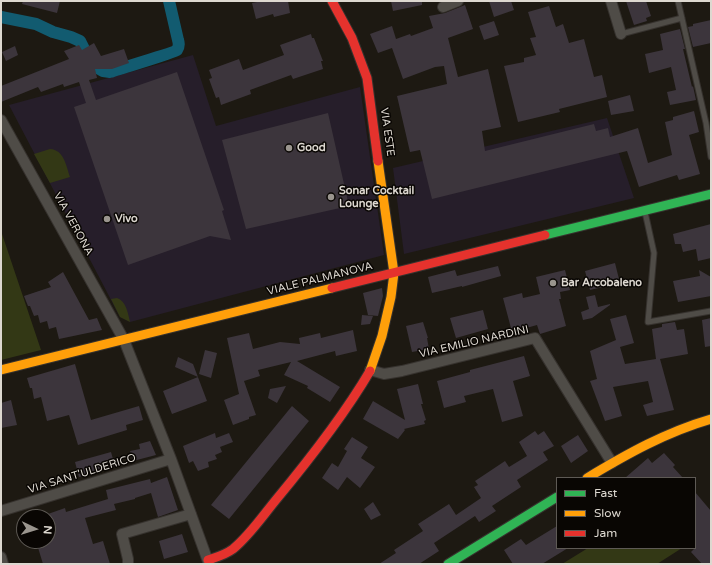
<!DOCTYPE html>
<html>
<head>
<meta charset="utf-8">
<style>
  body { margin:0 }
  #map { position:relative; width:712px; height:565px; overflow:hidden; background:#1d1912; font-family:"Varela Round",sans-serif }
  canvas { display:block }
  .frame { position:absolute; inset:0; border:2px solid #ddd8d0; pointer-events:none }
  .legend { position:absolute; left:556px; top:477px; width:140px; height:72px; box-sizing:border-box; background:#090603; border:1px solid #5e5a55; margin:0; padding:5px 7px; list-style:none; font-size:12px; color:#ddd8d0 }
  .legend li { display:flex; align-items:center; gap:8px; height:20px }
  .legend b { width:20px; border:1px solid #5e5a55 }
  .north { position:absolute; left:16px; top:509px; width:40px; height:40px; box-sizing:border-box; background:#090603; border:1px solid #5e5a55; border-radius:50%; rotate:94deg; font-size:11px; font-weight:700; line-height:16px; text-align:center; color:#ddd8d0 }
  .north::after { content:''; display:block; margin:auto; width:14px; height:18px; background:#9a958e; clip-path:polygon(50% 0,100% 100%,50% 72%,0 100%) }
</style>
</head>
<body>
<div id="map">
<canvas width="712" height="565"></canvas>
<div class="frame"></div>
<ul class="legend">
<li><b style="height:5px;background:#30b455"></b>Fast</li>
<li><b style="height:5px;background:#ff9f0a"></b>Slow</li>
<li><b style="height:5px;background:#e5322d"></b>Jam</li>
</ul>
<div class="north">N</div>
</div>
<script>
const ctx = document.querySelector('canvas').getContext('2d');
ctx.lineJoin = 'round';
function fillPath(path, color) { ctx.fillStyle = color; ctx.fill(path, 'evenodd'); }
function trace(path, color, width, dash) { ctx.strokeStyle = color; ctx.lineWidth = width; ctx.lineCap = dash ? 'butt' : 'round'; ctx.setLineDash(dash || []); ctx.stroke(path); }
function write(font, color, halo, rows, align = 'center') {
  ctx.font = font + ' "Varela Round",sans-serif'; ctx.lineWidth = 3; ctx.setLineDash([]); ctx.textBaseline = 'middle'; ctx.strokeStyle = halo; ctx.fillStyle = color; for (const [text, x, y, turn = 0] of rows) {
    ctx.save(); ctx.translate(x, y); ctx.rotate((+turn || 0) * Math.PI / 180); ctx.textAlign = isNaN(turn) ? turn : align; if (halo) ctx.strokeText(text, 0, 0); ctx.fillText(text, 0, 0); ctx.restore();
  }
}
fillPath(new Path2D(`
  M193,55L216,126L360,87L384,255L130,322L120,317L9,105Z
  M607,118L634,198L404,254L393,168Z`), '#261e2a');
fillPath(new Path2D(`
  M50,149C64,150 66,165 70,177L50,183L34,154Z
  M1,231L41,350L1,360Z
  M117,298C126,301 128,313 130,322L120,317L111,299Z
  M588,548H682L657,564H562Z`), '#333815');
trace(new Path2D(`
  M1,17L36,24L53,32L71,37L80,41L88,57L96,67L103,71L110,72C118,69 174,53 177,50C179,47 179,43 178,40L169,1`), '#125b70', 12);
fillPath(new Path2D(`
  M23,1H60L57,13L22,4Z
  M262,1H288L290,13L274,17L273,14L256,19L252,3Z
  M391,1H422V5L393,11Z
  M489,1H511L514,10L494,17Z
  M626,1H646L651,16L646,18L647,21L634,25Z
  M465,5L473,29L448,38L458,77L488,69L501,127L482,131L485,151L594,124L596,131L608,128L610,137L638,128L648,163L672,155L665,122L673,120V117L694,111L699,132L689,135L700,174L679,180L677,175L639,187L627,151L432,199L420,150L410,152L397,96L447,84L444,66L435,67L403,79L392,48L378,53L370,34L392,26L396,39L410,34L411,36L433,28L429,16L445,13Z
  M549,6L556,27L563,24L569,43L584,39L594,77L602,75L607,97L559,109L560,112L518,122L504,66L524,62V58L536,55L530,38L536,37L528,12Z
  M711,20V43L693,47L688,27L693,26V24Z
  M494,21L499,35L484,40L479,26Z
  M680,29L685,49H683L692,87L693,86L696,100L670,105L667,92L676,90L671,67L649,73L645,54L663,50L660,34Z
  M311,34L312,38H314L323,61H321L323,69L293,79L291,75L250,90L251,94L221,105L219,97L216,98L209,79L212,78L209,70L239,59L243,70L284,55L280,45Z
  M94,43L101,56L124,49L129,63L112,69H95L97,78L89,80L96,100L177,72L224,210L222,211L231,240L210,236L128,265L74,107L86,103L79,82L64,87L63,84L41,92L38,87L1,102V86L69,59L64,51L79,45L82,50Z
  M15,46L18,55L6,61L2,52Z
  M630,95L634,111L611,115L608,101Z
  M328,113L349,206L246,229L222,140Z
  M711,224V258L698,261L696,249L683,252L681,244H675L673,234Z
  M615,263L620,283L590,290L585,271Z
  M498,266L501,276L462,287V286L432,293L428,277L455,270L457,276Z
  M565,270L570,290L560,292L561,299H559L566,326L540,334L537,325L512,332L503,298L522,293L523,298L540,294L536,277Z
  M699,270L711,277V296L678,302L673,281L700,276Z
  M63,272L89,320L97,318L102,330L59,339L56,327L49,329L47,321L40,323L38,315L34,316L30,306H28L24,296L51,287L48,282Z
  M382,288L383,296L378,316L368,315L363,293Z
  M595,295L598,307L610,304V305L592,318L583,320L581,312L589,309L586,297Z
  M483,310L488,329L456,338L450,318Z
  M362,315L373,316L370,324L361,325Z
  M626,315L634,343L620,347L625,364L656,359L652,329L662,327V324L675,322L677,330L684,329L688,354L660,359L674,410L647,416L643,405L653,402L648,381L613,387L622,416L605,421L590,381L597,379L590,351L616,340L610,319Z
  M711,318V346L705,347L702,320Z
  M423,322L428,338H427L429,349L412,352L406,326Z
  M353,330L357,351L336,356L335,351L297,361L340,387L330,402L307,388L308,386L284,375L291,362L258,370L260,376L244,381L256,415L249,417V419L233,425L224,400L239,394L227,338L249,333L253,349L280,342L300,344L299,338L320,333L321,338Z
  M205,350L217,353L211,378L199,374Z
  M524,356L530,376L513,381L523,416L502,422L493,389L464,396L466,402L444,408L437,381L470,372V370Z
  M178,357L193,364L207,401L172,414L163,391L198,377L175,367Z
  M75,364L91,420L139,406L143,420L126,425L127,430L78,445L69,415L47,421L41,397L34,399L32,388H30L27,378Z
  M418,384L423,404H421L426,420L424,421L425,424L404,429L405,430L398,439L363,419L373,401L405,420L397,389Z
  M286,386L277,403L268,398L270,389Z
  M11,400L17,425L1,428V403Z
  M292,406L309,421L229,519L211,505Z
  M535,431L538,435L544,431L554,446L543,452L548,460L517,480L521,487L492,506L496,511L479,522L475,516L434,543L439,551L419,564H379L396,553L394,550L423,531L418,524L449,504L456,515L481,498L474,487L478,485L475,481L505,461L509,467L527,456L519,442Z
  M215,433L216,438L229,433L233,442L220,447L222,452L215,455L217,459L208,462L209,467L198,471L193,461L189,463L183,446Z
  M578,435L588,451L571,463L561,446Z
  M352,437L368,447L361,458L375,467L360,488L347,477L338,490L322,478L332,463L338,467L347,451L344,449Z
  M150,441L156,455L133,461L130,451L140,449L139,444Z
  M111,452L115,466L79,477L75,462Z
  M664,453L675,465L673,467L683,478H625L648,458L652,463Z
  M167,477L178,510L158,517L151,493L135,498V499L114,504L116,510L85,518L93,544L103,541L110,564H43L36,541H48V514L65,508L66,512L108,499L106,490L150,479L151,483Z
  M695,492L711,511V564H702L691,552L695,548Z
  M373,502L381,515L371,520L364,509Z
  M557,526V548H568L542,564H513L504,550L521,539L526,545Z
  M182,534L188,552L164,559L159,541Z`), '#3c353c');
const lane = new Path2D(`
  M678,1L706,123L711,157
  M621,34L682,18
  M645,212L654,253L648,322L711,311`);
const street = new Path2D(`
  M611,1L621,34
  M443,7L458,1
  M1,120L124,340L171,459L209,564
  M370,370L384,374L402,371L535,338L612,463
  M1,511L171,459
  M1,557L3,564
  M128,564V559L122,534L191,514`);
const fast = new Path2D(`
  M545,235L711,194
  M448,564L557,497`);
const slow = new Path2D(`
  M1,370L332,288
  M370,371L382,336L391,297L394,273L378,161
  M587,478C627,454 666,432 711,419`);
const jam = new Path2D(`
  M332,1L352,38L367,78L378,161
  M332,288L545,235
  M208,560C217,557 225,555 233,549C249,536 262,517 275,501C309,460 343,417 370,371`);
trace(lane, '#36322e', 7);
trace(street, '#36322e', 12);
trace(fast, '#36322e', 11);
trace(slow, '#36322e', 11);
trace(jam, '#36322e', 11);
trace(lane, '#4f4c47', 5);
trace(street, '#4f4c47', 10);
trace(fast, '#30b455', 9);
trace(slow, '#ff9f0a', 9);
trace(jam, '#e5322d', 9);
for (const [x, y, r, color] of [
  [289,148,4,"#9a958e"],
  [331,197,4,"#9a958e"],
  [107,219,4,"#9a958e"],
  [553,283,4,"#9a958e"]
]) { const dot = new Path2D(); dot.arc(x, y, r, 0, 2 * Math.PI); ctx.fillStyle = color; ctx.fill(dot); trace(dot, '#090603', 1.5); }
write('11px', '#ddd8d0', '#090603', [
  ["VIA ESTE",387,132,82],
  ["VIA VERONA",73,224,61],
  ["VIALE PALMANOVA",320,279,-14],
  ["VIA EMILIO NARDINI",474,342,-13],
  ["VIA SANT'ULDERICO",82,474,-17]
]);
write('bold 11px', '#ddd8d0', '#090603', [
  ["Good",297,148],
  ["Sonar Cocktail",339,191],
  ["Lounge",339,204],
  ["Vivo",115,219],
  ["Bar Arcobaleno",561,283]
], 'left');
</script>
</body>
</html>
